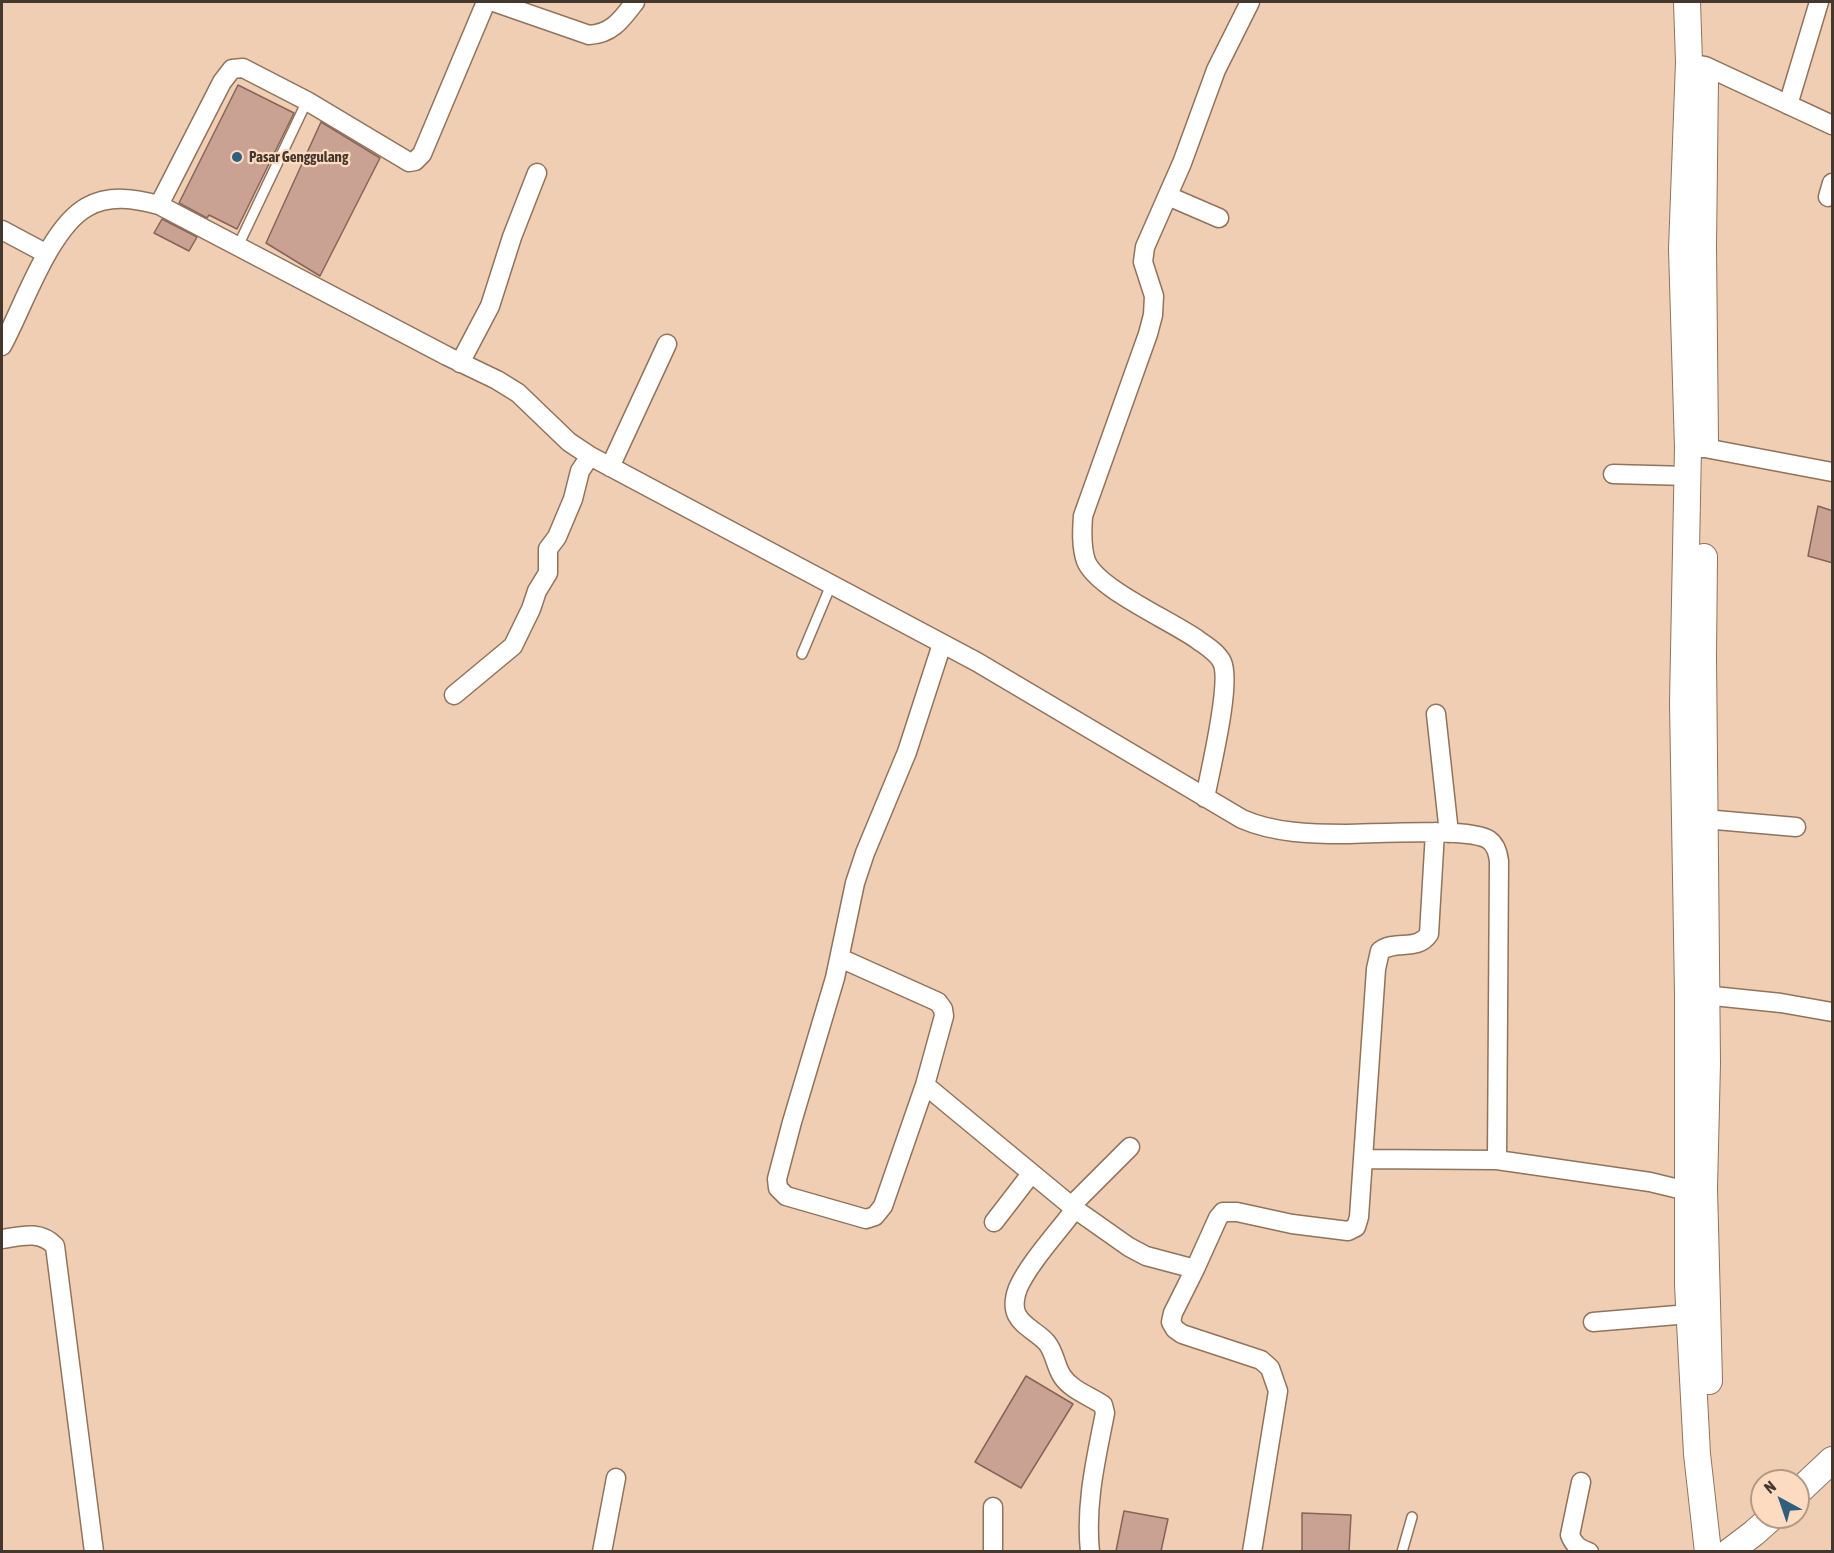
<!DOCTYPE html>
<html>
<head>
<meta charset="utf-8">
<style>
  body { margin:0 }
  #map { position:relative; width:1834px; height:1553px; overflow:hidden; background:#f0ceb4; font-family:"Asap Condensed",sans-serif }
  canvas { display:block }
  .frame { position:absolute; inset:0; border:3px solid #45372d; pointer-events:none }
  .north { position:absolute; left:1750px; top:1469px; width:60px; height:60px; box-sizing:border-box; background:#fddbc1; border:2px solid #b39986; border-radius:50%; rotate:320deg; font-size:16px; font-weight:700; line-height:24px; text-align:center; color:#45372d }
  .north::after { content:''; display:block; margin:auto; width:21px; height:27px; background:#305f7e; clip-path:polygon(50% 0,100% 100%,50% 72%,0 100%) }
</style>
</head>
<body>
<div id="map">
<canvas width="1834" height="1553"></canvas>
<div class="frame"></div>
<div class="north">N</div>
</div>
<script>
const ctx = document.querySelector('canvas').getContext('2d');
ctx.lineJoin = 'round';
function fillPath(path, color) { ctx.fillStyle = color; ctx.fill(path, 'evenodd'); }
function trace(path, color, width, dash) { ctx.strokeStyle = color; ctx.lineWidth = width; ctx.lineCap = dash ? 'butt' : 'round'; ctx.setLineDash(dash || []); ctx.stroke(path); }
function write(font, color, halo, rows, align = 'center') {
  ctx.font = font + ' "Asap Condensed",sans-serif'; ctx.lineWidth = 4.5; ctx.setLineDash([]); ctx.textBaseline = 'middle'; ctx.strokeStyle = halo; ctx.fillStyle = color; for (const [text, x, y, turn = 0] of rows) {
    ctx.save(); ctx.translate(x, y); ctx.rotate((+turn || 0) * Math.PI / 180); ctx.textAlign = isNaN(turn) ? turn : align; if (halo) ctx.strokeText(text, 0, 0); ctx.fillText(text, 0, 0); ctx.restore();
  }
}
const building = new Path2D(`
  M238,85L294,113L237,229L209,215L207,218L179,203Z
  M321,122L380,158L320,276L266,243Z
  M162,219L197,237L189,251L154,233Z
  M1818,506L1833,511V563L1808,556Z
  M1026,1376L1073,1404L1021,1488L975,1462Z
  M1124,1511L1168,1519L1161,1551H1116Z
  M1302,1513L1351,1515L1349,1551H1302Z`);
fillPath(building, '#caa294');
trace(building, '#886457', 1.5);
const lane = new Path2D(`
  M238,246L307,101
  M802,654L831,585
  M1402,1552L1412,1517`);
const street = new Path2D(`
  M494,2L589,35C612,34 622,19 635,2
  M1694,64L1705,66L1832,125
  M1788,105L1819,2
  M1168,196L1219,218
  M1828,197L1832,183
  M159,205L222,82L232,69L243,68L307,101L409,162L415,161L422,154L486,2
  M2,230L47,254
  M2,346C23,308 49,228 87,207C110,194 136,199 159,205L447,356L497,380L518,393L569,442L590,456L977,662L1242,819C1274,833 1311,834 1346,834C1373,834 1471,827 1489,840C1496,845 1498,853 1499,861L1497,1160L1650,1182L1687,1191L1698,1189
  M460,363L490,306L512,237L537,173
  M1690,448H1705L1832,472
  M610,467L667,344
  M1613,474L1688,476
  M454,695L513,646L531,609L537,591L548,573V549L557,537L573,499L580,471L590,456
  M1436,714L1449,833
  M1205,798C1210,771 1232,683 1222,662C1217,652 1206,646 1198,640C1172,621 1097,589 1086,561C1081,547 1082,530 1083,516L1148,334L1153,315L1154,296L1143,262L1145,247L1182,163L1216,70L1250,2
  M1704,819L1796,827
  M840,958L938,1002L943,1009L944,1016L925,1085L883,1206L875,1216L866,1219L786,1196L778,1188L777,1179L792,1122L835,978L855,883L865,853L907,752L942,644
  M1694,994L1781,1003L1832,1012
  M925,1085L1075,1209L1129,1247L1146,1256L1195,1269L1218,1218L1223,1212H1237L1292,1224L1348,1231L1356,1227L1359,1217L1363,1159L1497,1160
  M1363,1159L1376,969L1380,951C1396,939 1417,952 1429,934L1435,832
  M1071,1206L1130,1147
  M1075,1209C1058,1232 1029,1263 1018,1288C1015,1296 1013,1307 1017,1315C1023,1327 1039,1333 1047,1343C1055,1353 1055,1365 1062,1376C1071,1390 1090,1396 1103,1405L1105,1413C1096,1459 1085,1504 1090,1552
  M994,1222L1031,1174
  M2,1239C21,1236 40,1230 55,1246L94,1552
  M1195,1269L1173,1313L1171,1322L1175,1329L1182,1334L1261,1360L1270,1368L1278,1391L1252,1552
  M1593,1322L1689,1314
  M1581,1482L1570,1535C1574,1545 1579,1549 1589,1552
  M602,1552L616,1478
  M993,1552V1507`);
const secondary = new Path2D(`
  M1687,2L1689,62L1682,249L1688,448L1683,703L1688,994V1285L1697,1454L1708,1552
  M1705,442L1703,247L1705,77
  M1704,557L1703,656L1707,1063L1704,1188L1709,1381
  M1798,1492L1832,1460
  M1729,1552L1754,1533L1772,1517`);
trace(lane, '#91735b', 12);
trace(street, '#91735b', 21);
trace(secondary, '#91735b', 28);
trace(lane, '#fff', 9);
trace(street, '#fff', 18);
trace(secondary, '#fff', 26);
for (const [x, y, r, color] of [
  [237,157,6,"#305f7e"]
]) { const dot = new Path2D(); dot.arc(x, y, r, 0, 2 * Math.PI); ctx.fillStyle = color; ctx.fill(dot); trace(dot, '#fddbc1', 2); }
write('bold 15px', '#45372d', '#fddbc1', [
  ["Pasar Genggulang",249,157]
], 'left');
</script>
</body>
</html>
